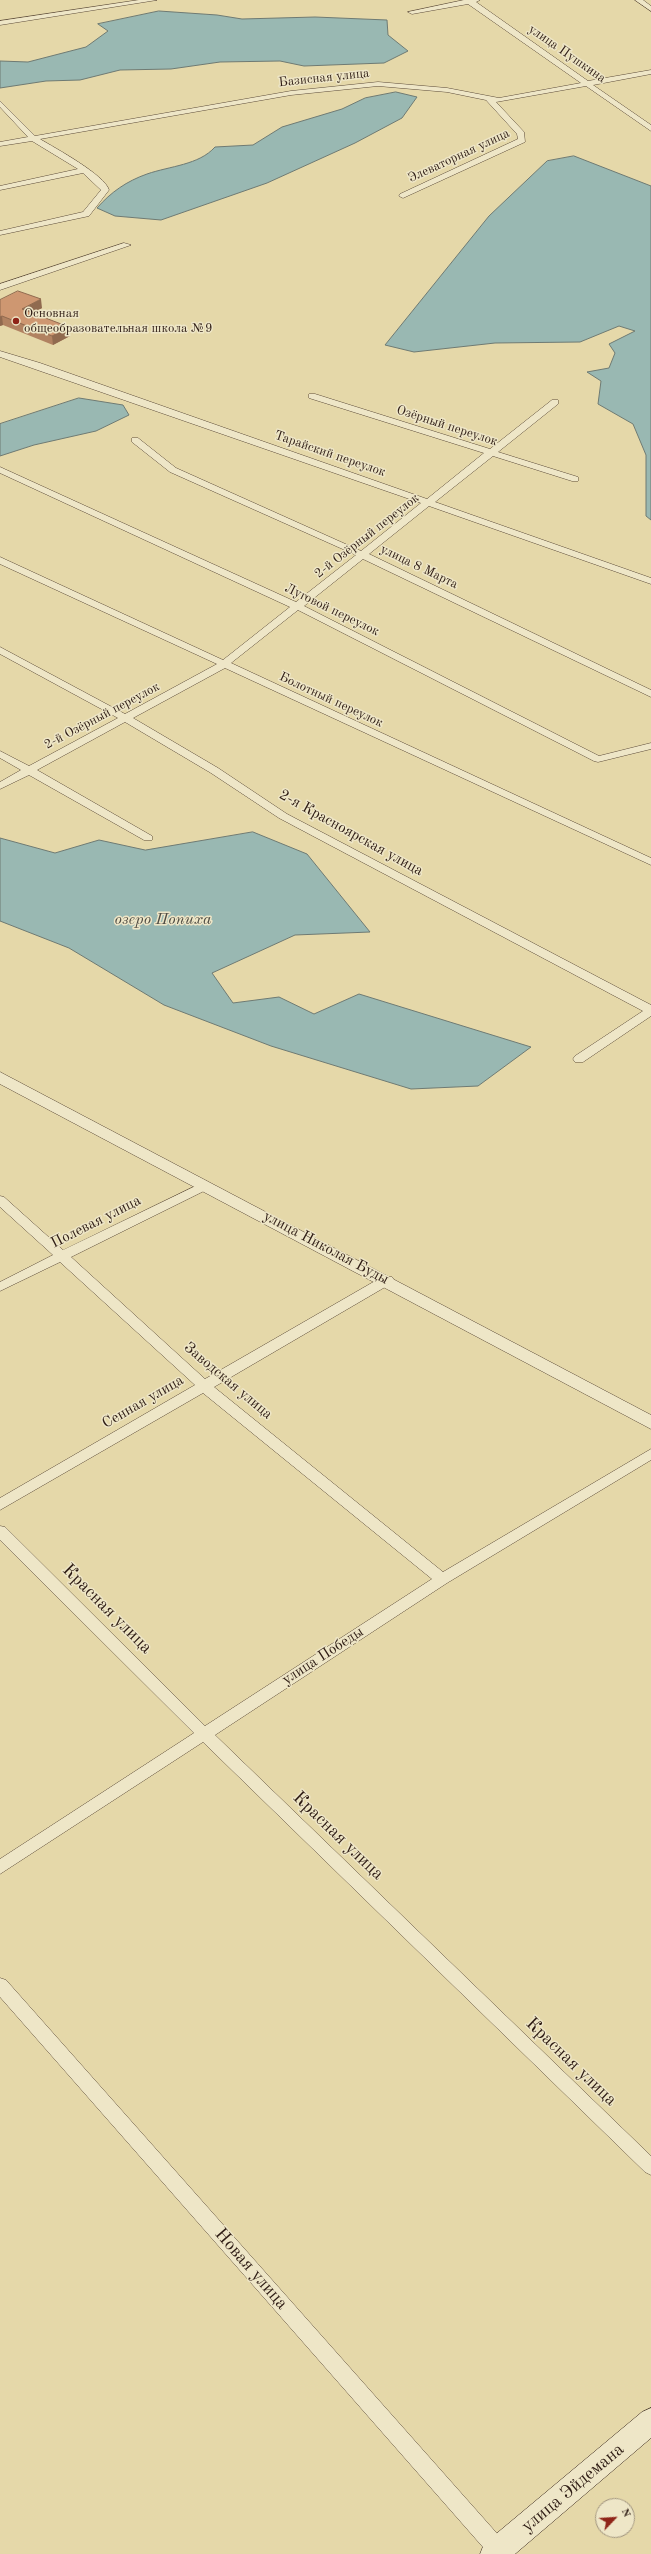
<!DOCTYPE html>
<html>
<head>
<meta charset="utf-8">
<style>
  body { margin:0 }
  #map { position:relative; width:651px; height:2554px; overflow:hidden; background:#e5d8a9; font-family:"Old Standard TT",serif }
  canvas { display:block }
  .north { position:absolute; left:595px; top:2498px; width:40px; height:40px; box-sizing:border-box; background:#eee6c7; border:1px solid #a1957f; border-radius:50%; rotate:65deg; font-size:11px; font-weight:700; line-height:16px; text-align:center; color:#2e1c14 }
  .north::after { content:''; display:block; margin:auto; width:14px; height:18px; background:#8f2418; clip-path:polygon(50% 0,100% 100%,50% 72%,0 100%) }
</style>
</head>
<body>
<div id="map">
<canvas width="651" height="2554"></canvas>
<div class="north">N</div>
</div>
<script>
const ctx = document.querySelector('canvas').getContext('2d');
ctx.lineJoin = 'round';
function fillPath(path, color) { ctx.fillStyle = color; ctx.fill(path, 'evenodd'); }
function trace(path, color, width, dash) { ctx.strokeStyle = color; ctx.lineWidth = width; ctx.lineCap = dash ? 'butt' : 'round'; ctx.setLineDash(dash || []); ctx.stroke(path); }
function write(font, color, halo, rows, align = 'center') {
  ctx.font = font + ' "Old Standard TT",serif'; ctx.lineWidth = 3; ctx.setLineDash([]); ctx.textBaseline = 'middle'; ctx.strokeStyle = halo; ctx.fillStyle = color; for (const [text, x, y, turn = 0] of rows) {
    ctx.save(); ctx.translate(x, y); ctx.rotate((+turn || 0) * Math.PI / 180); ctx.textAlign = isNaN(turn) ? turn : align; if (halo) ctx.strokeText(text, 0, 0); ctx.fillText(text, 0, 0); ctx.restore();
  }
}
const water = new Path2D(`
  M159,11L217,15L242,19L315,17L387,20L388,35L408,51L384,63L304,66L280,61L220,62L171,69L120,70L80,80L46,81L0,88V61L28,62L86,47L108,31L98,24Z
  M396,92L417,97L402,118L355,143L267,183L161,220L115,216L97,208C111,192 127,181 147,174C170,166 199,165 215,147L253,145L282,127L342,109L365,98Z
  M574,156L651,186V520L646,516V455L633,424L598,404L601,381L587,372L609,368L615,353L609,344L635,331L619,326L580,342L495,343L414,352L385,345L489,216L547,161Z
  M79,398L123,405L129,415L96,431L34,445L0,456V424Z
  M253,832L307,854L370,932L295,935L212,973L233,1003L279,997L314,1014L359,994L531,1047L478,1086L411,1089L271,1046L164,1005L69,948L0,921V838L55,853L99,840L145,850Z`);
fillPath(water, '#99b8b2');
trace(water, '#6e7a73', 1);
const minor = new Path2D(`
  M139,0H157L0,25V21Z
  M464,0H480L476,2L588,81L651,70V74L593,85L651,125V131L586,86L496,102L524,132L525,142L403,198L399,196L400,194L518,139L517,134L486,100L447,92L378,86L291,95L40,139C55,148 105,175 109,190L89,216L0,235V231L83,212L101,190L83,173L0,190V186L78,169L32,141L0,146V142L28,137L0,107V101L35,136L291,91L378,82L447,88L499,98L581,83L468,4L412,14L408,12Z
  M635,0H643L651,6V11Z
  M124,243L131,245L0,290V284Z
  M0,351L40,363L427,499L484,453L309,398V394H315L490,449L552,400H558V404L498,452L578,477V481H572L493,456L435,502L651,578V584L429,506L369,554L651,690V697L363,559L304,606L599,756L651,743V749L598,762L594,761L298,610L231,663L651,858V865L225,668L133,718L218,768L287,814L651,1005V1016L583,1062H575L573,1059L575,1056L643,1011L279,818L211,773L125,722L37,770L152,836V840H144L29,775L0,789V782L21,770L0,758V751L29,766L118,718L0,654V647L125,714L217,664L0,564V557L223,660L290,607L0,473V467L296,602L356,555L170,472L132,442V438H138L176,468L361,551L421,503L0,357Z
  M206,1181L212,1185L210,1188L71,1257L205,1379L382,1277H392L394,1280L392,1283L214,1387L443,1572L651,1449V1460L447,1583L215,1735L651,2156V2175L645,2172L203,1742L0,1874V1859L194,1733L0,1540V1526L5,1527L205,1726L432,1579L203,1393L0,1510V1498L195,1385L60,1262L0,1291V1282L53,1255L0,1207V1196L4,1197L63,1250Z
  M0,1978L6,1980L509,2547L511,2554H489L0,1997Z`);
const tertiary = new Path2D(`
  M0,1072L651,1415V1429L0,1084Z`);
const secondary = new Path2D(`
  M651,2408V2438L515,2554H480L484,2544L642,2412Z`);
trace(minor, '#5c4b39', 1);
trace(tertiary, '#5c4b39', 1);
trace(secondary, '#2e1c14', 1);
fillPath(minor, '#eee6c7');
fillPath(tertiary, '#eee6c7');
fillPath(secondary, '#eee6c7');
fillPath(new Path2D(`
  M0,300L42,308L33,313L70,336L53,345L3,325L0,326Z`), '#b18261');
fillPath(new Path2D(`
  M41,299L42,308L23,318L22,309Z
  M2,316L3,325L0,326V317Z
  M69,327L70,336L53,345L52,336Z`), '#906a4f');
const building = new Path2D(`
  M18,291L41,299L22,309L69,327L52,336L2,316L0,317V300Z`);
fillPath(building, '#ce9771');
trace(building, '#906a4f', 1);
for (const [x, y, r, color] of [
  [16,321,4,"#8f2418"]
]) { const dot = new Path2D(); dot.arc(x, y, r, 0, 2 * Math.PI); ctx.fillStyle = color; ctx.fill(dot); trace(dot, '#eee6c7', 1.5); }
write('13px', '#2e1c14', '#eee6c7', [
  ["улица Пушкина",567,54,35],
  ["Базисная улица",324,78,-6],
  ["Элеваторная улица",459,156,-25],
  ["Озёрный переулок",447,426,18],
  ["Тарайский переулок",330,454,19],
  ["2-й Озёрный переулок",367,536,-38],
  ["улица 8 Марта",419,567,26],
  ["Луговой переулок",332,610,26],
  ["Болотный переулок",331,700,25],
  ["2-й Озёрный переулок",102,716,-28]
]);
write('13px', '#2e1c14', '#eee6c7', [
  ["Основная",24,314],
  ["общеобразовательная школа №9",24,329]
], 'left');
write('15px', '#2e1c14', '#eee6c7', [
  ["2-я Красноярская улица",351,833,29],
  ["Полевая улица",96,1222,-27],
  ["улица Николая Буды",326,1248,28],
  ["Заводская улица",228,1381,40],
  ["Сенная улица",143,1402,-30],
  ["улица Победы",323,1656,-33]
]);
write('italic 16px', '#4e4b43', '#eee6c7', [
  ["озеро Попиха",163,920]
]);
write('18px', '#2e1c14', '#eee6c7', [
  ["Красная улица",107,1609,45],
  ["Красная улица",338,1836,44],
  ["Красная улица",571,2062,44],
  ["Новая улица",251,2269,49],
  ["улица Эйдемана",573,2488,-40]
]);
</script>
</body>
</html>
